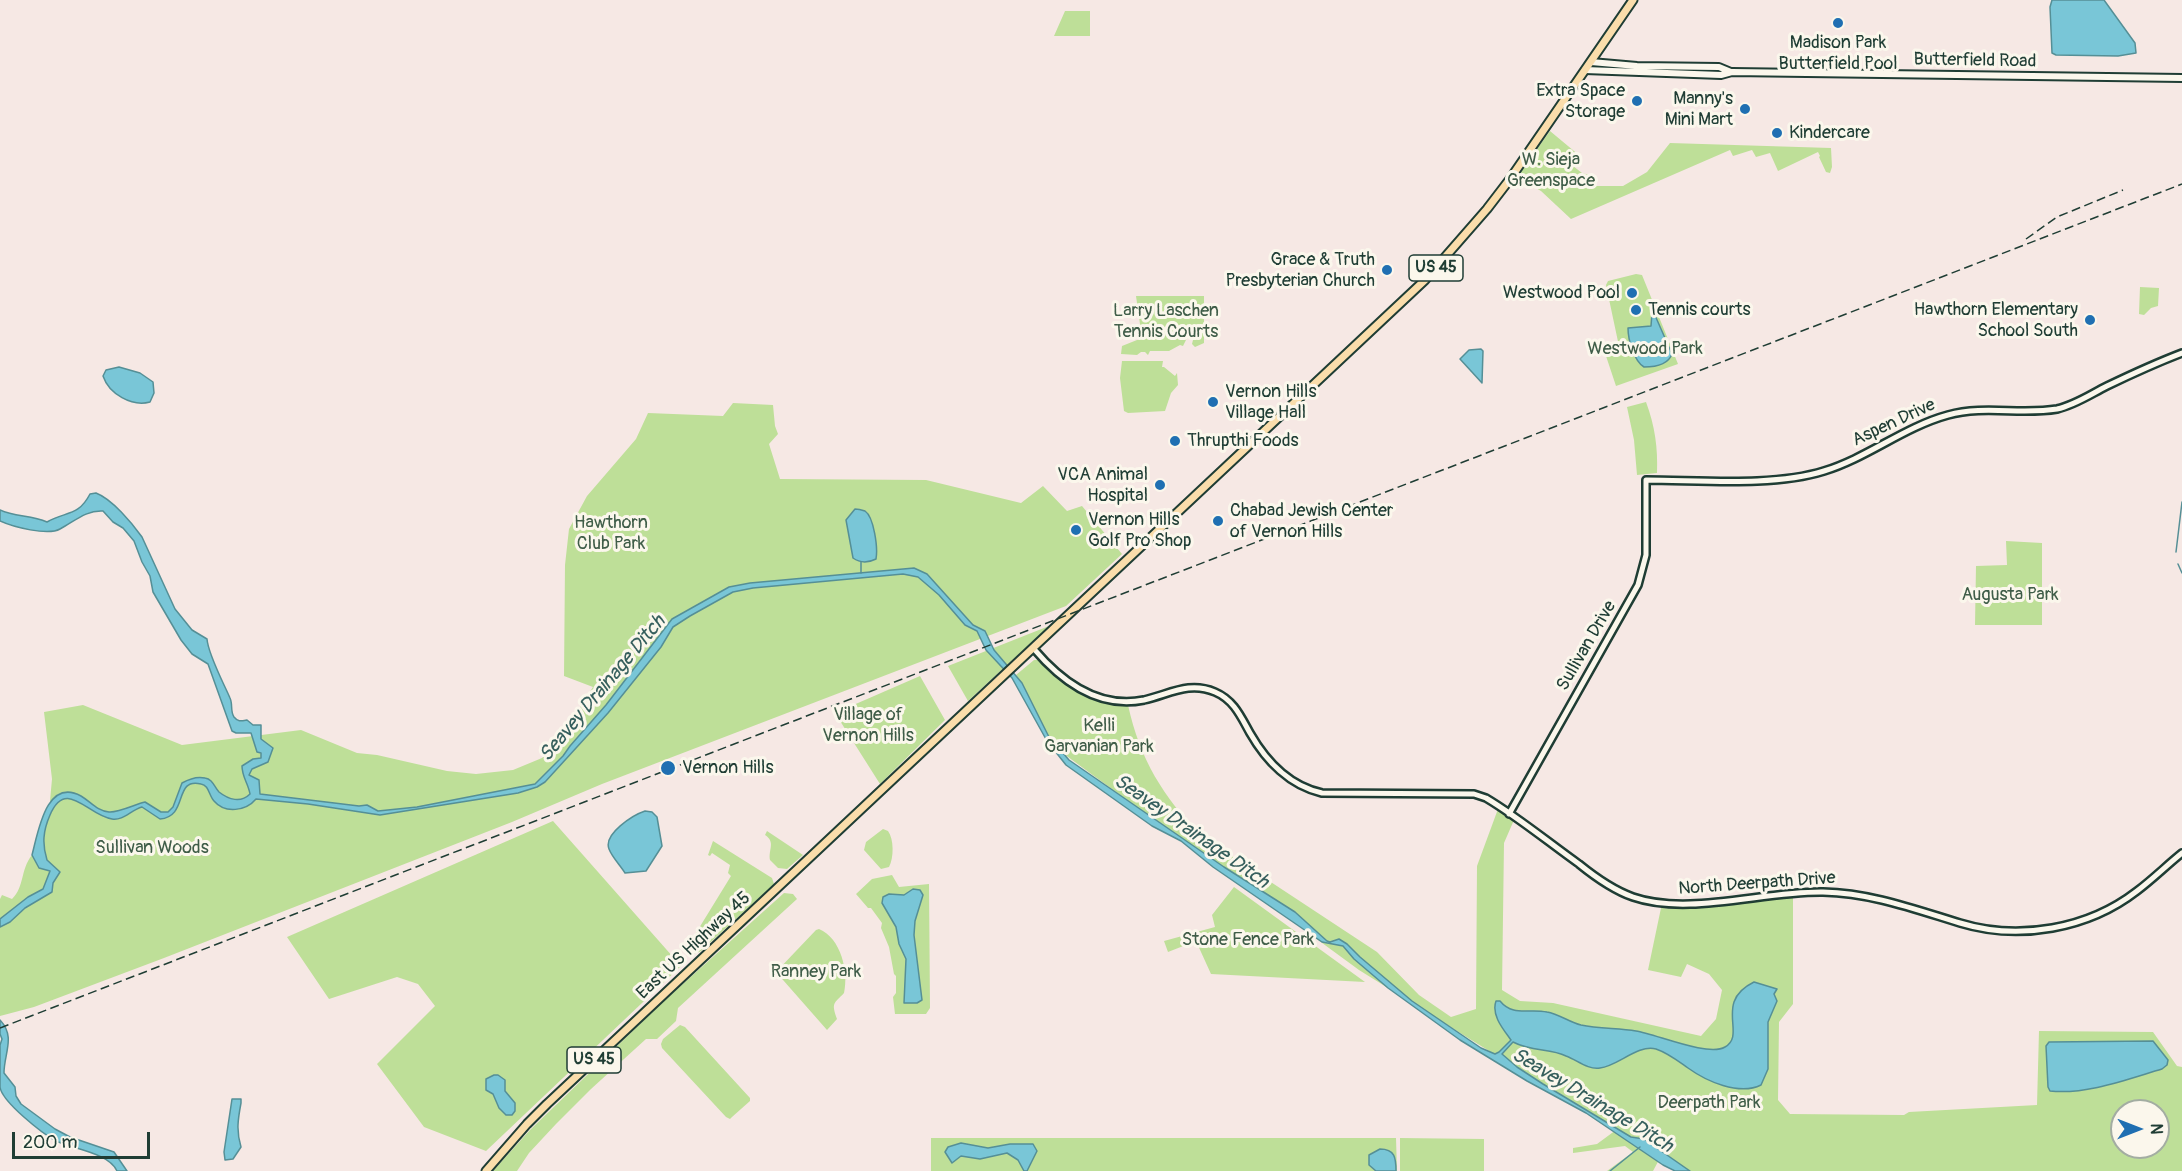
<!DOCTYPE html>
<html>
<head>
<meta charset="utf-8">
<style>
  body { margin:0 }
  #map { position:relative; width:2182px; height:1171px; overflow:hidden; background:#f6e8e4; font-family:Pangolin,sans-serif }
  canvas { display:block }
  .north { position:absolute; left:2110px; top:1099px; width:60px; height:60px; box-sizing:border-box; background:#fbf7ec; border:2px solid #a3ada2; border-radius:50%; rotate:90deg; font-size:16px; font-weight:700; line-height:24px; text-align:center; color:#1f3d34 }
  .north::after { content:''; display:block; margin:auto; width:21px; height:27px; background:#1f6fb2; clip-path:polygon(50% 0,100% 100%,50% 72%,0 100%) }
  .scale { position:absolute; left:12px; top:1132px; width:138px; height:27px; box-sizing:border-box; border:3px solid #1f3d34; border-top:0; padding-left:8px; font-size:18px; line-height:21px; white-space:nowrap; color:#1f3d34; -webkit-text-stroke:4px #fbf7ec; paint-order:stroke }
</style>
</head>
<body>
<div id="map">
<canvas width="2182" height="1171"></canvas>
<div class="north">N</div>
<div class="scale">200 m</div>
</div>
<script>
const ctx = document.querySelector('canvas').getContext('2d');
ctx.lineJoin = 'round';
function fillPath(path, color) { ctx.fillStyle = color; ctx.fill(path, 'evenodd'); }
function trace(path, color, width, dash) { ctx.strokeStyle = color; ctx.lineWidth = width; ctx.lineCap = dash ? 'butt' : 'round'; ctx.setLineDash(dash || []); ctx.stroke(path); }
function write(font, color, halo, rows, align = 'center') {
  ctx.font = font + ' Pangolin,sans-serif'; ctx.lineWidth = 6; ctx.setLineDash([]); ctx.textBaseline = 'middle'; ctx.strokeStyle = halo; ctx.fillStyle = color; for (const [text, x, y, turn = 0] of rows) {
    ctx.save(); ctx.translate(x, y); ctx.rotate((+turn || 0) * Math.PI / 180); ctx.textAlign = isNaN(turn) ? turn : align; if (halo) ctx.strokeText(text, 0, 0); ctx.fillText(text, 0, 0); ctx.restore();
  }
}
fillPath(new Path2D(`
  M1065,11H1090V36H1054Z
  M1550,131L1580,156L1573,166L1582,173L1589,175L1593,186H1623L1647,172L1670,143L1831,148L1832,167L1830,173L1826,172L1819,157L1820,156L1818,152L1778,171L1770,153L1756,157L1752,150L1733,156L1730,150L1571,219L1541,191L1522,180L1521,171Z
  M1636,274L1642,275L1678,364L1616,386L1603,347L1610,348L1612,353L1620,351L1606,285L1608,281Z
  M2140,287L2159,288L2158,306L2151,308L2144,315L2139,314Z
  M1136,296H1204V343L1195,347L1192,344L1193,340L1187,338L1183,346L1180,345L1169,351H1150L1148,355L1145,352H1141L1137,355L1121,354L1122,346L1142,338Z
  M1122,361H1163L1162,367H1164L1175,376L1177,373L1178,385L1171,393L1165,411L1128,413L1124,411L1120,378Z
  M1646,402C1655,426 1658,448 1657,473L1637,475L1634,440L1627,407Z
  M733,403L773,405L775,426L778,434L769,444L780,479L926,480L1021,503L1043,486L1067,511L1082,506L1122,554L1066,606L602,784L512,822L164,958L34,1007L0,1016V899L2,895L12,899C25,886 20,870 32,855H42L45,827L54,805L50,801L52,779L44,712L83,705L182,745L301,730L357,753L377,755L447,771L476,774L513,770L542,758L556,744L593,687L564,676L565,565L569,529L587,496L636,439L648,413L723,416Z
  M2006,541L2042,543V625H1975L1976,566L2007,565Z
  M1049,626L968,701L948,666Z
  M1034,660H1039C1056,676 1072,691 1095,699C1106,703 1118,702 1128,705C1140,760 1163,796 1201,836L1377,952L1419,995L1451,1017L1476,1009L1477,866L1498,809L1514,820L1504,843L1502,990L1520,1001L1553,1003L1701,1036L1716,1019L1722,990L1709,974L1687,964L1681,977L1648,970L1661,908L1680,909L1793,897V1004L1779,1022L1778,1100L1790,1114L1904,1115L1909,1112L2037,1105L2039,1031L2153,1032L2177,1066L2182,1067V1171H1680L1660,1158L1653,1171H1607L1633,1152L1625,1146L1573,1153V1148L1597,1144L1616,1130L1359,970L1064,754L1049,737L1016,675ZM2122,1111H2158V1147H2122Z
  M920,676L945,720L880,784L835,713Z
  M553,821L681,966L486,1151L424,1127L377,1064L435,1006L418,984L397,977L329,999L287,937Z
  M883,829L888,831C894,839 894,858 889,867L881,869L864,850L866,842Z
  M767,831L803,855L787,869L778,868L770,860C768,850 776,842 765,835Z
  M713,841L772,878L774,884L701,951C694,956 686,953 683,945L688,946L731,876L728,873L730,865L712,853L710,856L708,855Z
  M892,875L899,887L929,884L930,1008L926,1014H895L893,997L896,993V976L894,974L889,947L881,928L882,923L871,908H868L856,894L872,879Z
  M1234,887L1365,982L1211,974L1196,941L1168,952L1164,941L1215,927L1212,915Z
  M784,893L793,894L797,899L678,1008L676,1021L657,1039H646L591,1089L556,1124L529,1153L517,1171H493L530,1130L665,1000Z
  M819,929C841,938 849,972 844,993C834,1004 831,1002 837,1019L827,1030L776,972L816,930Z
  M680,1025L685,1027L750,1098V1101L732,1117L730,1119L726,1117L662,1048L661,1044L663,1039Z
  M931,1138H1396L1397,1171H931Z
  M1400,1138L1484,1139V1171H1400Z`), '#bedf98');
const water = new Path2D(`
  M2052,0H2104L2135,43L2136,53L2118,56L2056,55L2052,53L2050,7Z
  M1652,313H1654L1672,354C1668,365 1654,367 1644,367C1634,361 1628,340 1628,328L1651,326Z
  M1481,349L1483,351L1482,383L1460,359L1469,350Z
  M119,367L140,373L153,382L154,393L150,402C132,407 109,394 103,376L106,370Z
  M96,493C112,499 132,523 142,537L175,609L192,630L207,639C208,654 224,684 230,698C233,704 230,711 234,717C238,722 241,721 247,720L253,725H261V739L273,748L268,762L252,769L249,775L259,780L260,794L359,806L367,805L378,811L417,807L535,784L563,756L570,746L606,705L672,619L729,587L750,583L914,568L927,574L973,625L985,631L994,650L1022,683L1049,737L1069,760L1224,867L1295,912L1327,941L1330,942L1339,939L1347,944L1360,957L1412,1001L1481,1048L1495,1054L1499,1052L1511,1040C1503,1029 1491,1015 1496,1001H1500C1513,1017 1529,1008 1547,1012C1559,1014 1569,1022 1581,1025C1599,1029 1618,1028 1636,1031C1656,1034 1708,1057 1725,1047C1747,1035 1713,1002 1754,982L1777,989L1774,994L1777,1001L1768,1022V1069L1761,1085C1739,1096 1706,1081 1688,1068C1678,1061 1668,1053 1656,1049C1638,1044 1618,1066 1600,1068C1588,1070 1577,1060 1566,1056C1550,1048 1532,1052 1513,1042L1502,1054L1517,1067L1543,1084L1631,1137L1644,1139L1690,1171H1675L1663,1165L1586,1113L1527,1081L1460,1040L1388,988L1354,959L1343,946L1322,942L1213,867L1181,841L1152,826L1066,765L1047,741L1012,678L986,650L977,631L965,625L939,595L918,577L903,574L753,588L733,592L690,616L673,627L661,647L608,713L545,782L537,787L518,793L380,815L308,804L256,799C246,811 225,814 214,801C209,796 209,785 201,784C173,777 189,817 160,819L142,807C131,810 123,821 112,819C88,816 66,777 50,815C43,831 42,844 47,860L60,872L53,883L52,892L25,908L10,922L0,927V919L28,897L43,889L50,871L39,868L32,855C38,833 46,777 81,796C91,802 97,811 109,812C118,813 136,804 145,802L161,812H168L173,807L182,783C189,779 197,776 205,778C213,779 214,787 219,792C229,800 241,803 250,794C248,783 242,777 242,766L253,759L261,758V753L257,752L251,733H236L232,731L208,664L192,654L181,640L153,592L150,576L142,562L134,541L123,528L113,522L103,511C86,510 75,521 60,529C48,536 13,527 0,521V510C15,517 31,515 47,522C66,511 78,517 90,494Z
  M855,509C858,509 862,510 865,511C874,517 878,548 876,559C868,563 860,563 853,558L846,520Z
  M645,811L652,812L657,817L662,846L646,871L625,873C620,865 612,857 609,849C603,834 633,815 645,811Z
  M913,889L920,890L923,895L915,921L914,935L922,1000L917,1003H904L906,959L899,944L896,927L882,903L883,897L889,894L904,895Z
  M0,1020C16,1037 4,1053 4,1073L15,1087L16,1096L21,1104L55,1129L70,1137L114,1152L127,1171H117C109,1153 74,1149 56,1141C43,1134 2,1102 0,1087C0,1074 0,1059 0,1045L2,1039L0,1034Z
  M2153,1041L2168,1060L2167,1065L2162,1069C2128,1079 2086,1095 2050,1091L2048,1087L2046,1046L2049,1042Z
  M494,1075H498L505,1080V1091L515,1103V1111L512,1115H506L499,1108L493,1094L486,1090V1079Z
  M232,1099H241V1103C238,1119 236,1131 241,1147L233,1159L225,1160L224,1152Z
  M961,1143L988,1148L1010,1144H1033L1037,1151L1027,1171H1024L1018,1160L1007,1153L980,1159L961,1156L952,1163L945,1152L948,1147Z
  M1380,1149C1395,1149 1396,1158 1396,1171H1376L1369,1165V1155Z`);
fillPath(water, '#79c6d7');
trace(water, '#558f96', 1.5);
trace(new Path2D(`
  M2176,552L2182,502
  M861,562V573
  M2178,564L2182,573
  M1610,1171L1640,1147`), '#558f96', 1.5);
const tertiary = new Path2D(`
  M1034,649C1062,682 1099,709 1144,700C1170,694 1189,681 1215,692C1234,700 1241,717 1250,733C1266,761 1290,786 1322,793L1474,794L1486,798C1518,817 1548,842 1579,864C1595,877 1613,890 1633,897C1688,916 1763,891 1823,892C1871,893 1914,909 1960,923C2019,941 2088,929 2137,891C2153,879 2167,865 2182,853
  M1509,814L1638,585L1646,555V480C1700,480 1773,487 1824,471C1867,458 1904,427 1948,415C1984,405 2021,415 2057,409C2075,405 2091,394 2107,386C2132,374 2156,363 2182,353`);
const secondary = new Path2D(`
  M1591,62L1637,66L1719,67L1731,72
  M1585,70L1721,75L1732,72L2182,78`);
const primary = new Path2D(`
  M486,1171L527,1124L547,1104L1425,280L1487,209L1510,179L1633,0`);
trace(tertiary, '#1f3d34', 10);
trace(secondary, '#1f3d34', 10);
trace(primary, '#1f3d34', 11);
trace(tertiary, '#fbf7ec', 5);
trace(secondary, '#fbf7ec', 6);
trace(primary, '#faddab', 7);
trace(new Path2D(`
  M2026,239L2057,217L2123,190
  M0,1028L2182,184`), '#1f3d34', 1.5, [9, 4.5]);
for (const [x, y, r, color] of [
  [1838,23,6,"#1f6fb2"],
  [1637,101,6,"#1f6fb2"],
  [1745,109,6,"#1f6fb2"],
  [1777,133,6,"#1f6fb2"],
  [1387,270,6,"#1f6fb2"],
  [1632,293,6,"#1f6fb2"],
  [1636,310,6,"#1f6fb2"],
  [2090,320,6,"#1f6fb2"],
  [1213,402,6,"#1f6fb2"],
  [1175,441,6,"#1f6fb2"],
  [1160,485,6,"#1f6fb2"],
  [1218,521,6,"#1f6fb2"],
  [1076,530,6,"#1f6fb2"],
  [668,768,8,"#1f6fb2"]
]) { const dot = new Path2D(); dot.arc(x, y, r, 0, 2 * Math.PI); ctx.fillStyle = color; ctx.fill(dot); trace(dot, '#fbf7ec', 2); }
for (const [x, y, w] of [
  [1436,268,54],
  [594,1060,54]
]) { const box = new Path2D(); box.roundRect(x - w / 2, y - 13, w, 26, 4.5); ctx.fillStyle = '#fbf7ec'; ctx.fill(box); trace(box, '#1f3d34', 1.5); }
write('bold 16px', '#1f3d34', null, [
  ["US 45",1436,268],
  ["US 45",594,1060]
]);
write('18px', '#1f3d34', '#fbf7ec', [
  ["Madison Park",1838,43,"center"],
  ["Butterfield Pool",1838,64,"center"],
  ["Extra Space",1625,91,"right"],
  ["Storage",1625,112,"right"],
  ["Manny's",1733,99,"right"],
  ["Mini Mart",1733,120,"right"],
  ["Kindercare",1789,133],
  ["Grace & Truth",1375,260,"right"],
  ["Presbyterian Church",1375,281,"right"],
  ["Westwood Pool",1620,293,"right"],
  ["Tennis courts",1648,310],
  ["Hawthorn Elementary",2078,310,"right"],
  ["School South",2078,331,"right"],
  ["Vernon Hills",1225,392],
  ["Village Hall",1225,413],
  ["Thrupthi Foods",1187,441],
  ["VCA Animal",1148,475,"right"],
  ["Hospital",1148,496,"right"],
  ["Chabad Jewish Center",1230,511],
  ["of Vernon Hills",1230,532],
  ["Vernon Hills",1088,520],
  ["Golf Pro Shop",1088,541],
  ["Vernon Hills",682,768]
], 'left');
write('18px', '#1f3d34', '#fbf7ec', [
  ["Butterfield Road",1975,61,1],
  ["Aspen Drive",1894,423,-25],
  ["Sullivan Drive",1587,646,-60],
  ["North Deerpath Drive",1757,884,-4],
  ["East US Highway 45",694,946,-43]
]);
write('18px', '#3f5d48', '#fbf7ec', [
  ["W. Sieja",1551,160],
  ["Greenspace",1551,181],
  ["Larry Laschen",1166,311],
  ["Tennis Courts",1166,332],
  ["Westwood Park",1645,349],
  ["Hawthorn",611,523],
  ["Club Park",611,544],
  ["Augusta Park",2010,595],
  ["Village of",868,715],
  ["Vernon Hills",868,736],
  ["Kelli",1099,726],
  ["Garvanian Park",1099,747],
  ["Sullivan Woods",152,848],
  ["Stone Fence Park",1248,940],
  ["Ranney Park",816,972],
  ["Deerpath Park",1709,1103]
]);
write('italic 20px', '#365f5d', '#fbf7ec', [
  ["Seavey Drainage Ditch",603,689,-50],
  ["Seavey Drainage Ditch",1191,832,35],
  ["Seavey Drainage Ditch",1592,1101,31]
]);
</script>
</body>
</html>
